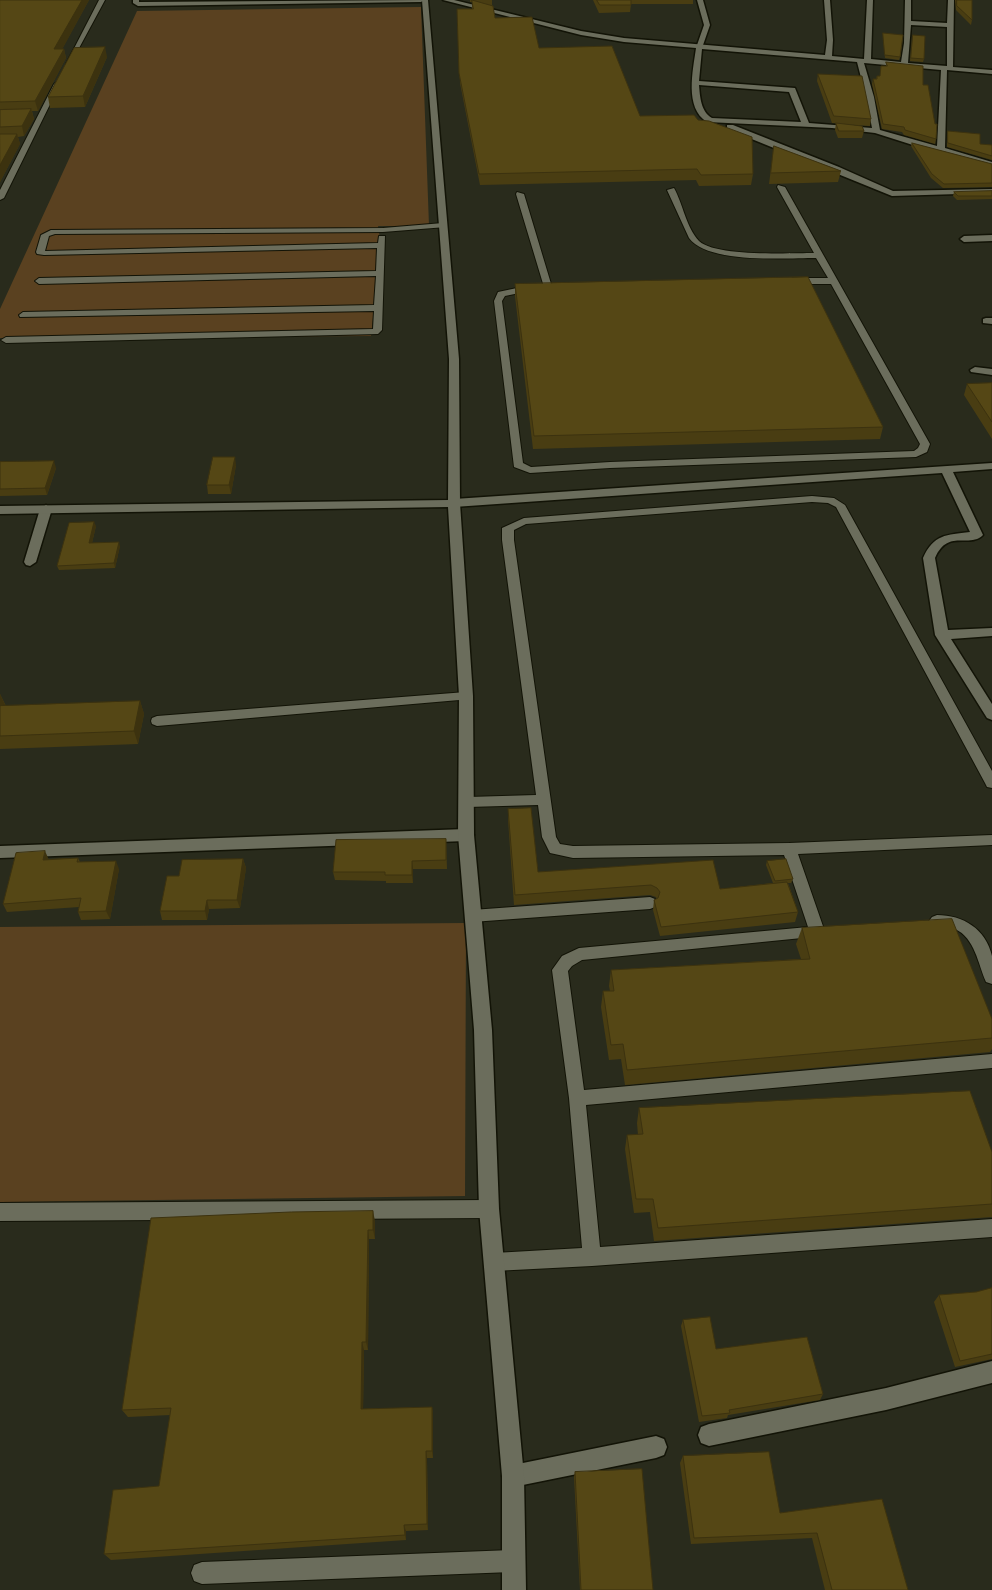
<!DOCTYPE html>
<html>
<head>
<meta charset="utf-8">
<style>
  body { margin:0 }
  canvas { display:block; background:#292b1c }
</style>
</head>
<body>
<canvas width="992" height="1590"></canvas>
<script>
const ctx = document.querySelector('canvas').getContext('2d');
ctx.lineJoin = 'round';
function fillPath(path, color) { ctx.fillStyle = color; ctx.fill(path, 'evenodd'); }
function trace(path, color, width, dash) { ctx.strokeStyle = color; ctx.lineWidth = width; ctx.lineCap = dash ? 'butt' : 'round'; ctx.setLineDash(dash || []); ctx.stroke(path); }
fillPath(new Path2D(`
  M421,7L429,226H378L381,245L371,336L0,338V309L137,11Z
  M466,923L465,1196L0,1202V927Z`), '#5a4120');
const service = new Path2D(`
  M99,0H105L71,63L66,64Z
  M57,82L60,84L4,198L0,200V190L54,84Z
  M778,185L785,187L930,444L927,452L916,457L610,468L530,473L514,467L494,301L498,292L531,285L534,286V290L505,296L502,301L523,463L531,467L610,462L914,451L918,448L920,444L831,284H793L789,281L793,278H828L816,258C785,258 708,264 689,238L667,190L674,188C683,204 686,227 699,241C716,257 790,253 814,253L777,187Z
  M517,192L524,194L552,287L551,289L544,287L516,194Z
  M443,223L447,225L446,227L383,232L55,234L49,236L45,251L378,243L379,236H385L382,330L378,334L6,343L1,340L6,337L373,329L374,311L20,317L19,315L23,312L374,305L376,276L39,284L35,281L39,278L376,271L377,248L44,255L37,254L36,252L41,235L51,230L383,228Z
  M812,496L834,498L845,505L992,771V788L987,787L985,783L836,507L828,503L812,502L526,524L514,530V540L556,837L560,844L573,846L789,843L992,835V845L798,854L825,932L822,936L582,960L572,966L568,971L584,1090L992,1054V1068L586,1105L600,1247L992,1219V1237L592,1266L494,1271L487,1269L485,1262L487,1255L494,1253L582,1248L569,1098L552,970L562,956L579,948L808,927L784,855L573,858L550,853L542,837L538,805L468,807L463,806L461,802L463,798L468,797L536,795L502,540V528L524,518Z
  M466,692L472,696L471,699L157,726L152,724L151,721L152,718L157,716Z
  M650,897L655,899L657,903L655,907L650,909L472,922L467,920L465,916L467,912L472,910Z
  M937,915C963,915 986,929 992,956C992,964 992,975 992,984L986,982C978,964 975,938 955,929C948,925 939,928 932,925L929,921L932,917Z
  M489,1200L495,1203L498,1209L495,1215L489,1218L0,1221V1203Z
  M512,1550L520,1553L523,1561L520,1569L512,1572L202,1584L194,1581L191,1573L194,1565L202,1562Z`);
const minor = new Path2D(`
  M133,0H139V2L424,0L421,2L138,6L133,3Z
  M443,0H454L581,31L624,38L825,55L827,40L824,0H830L833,40L832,56L864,59L867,0H873L871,59L901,62L904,43L905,0H911V21L947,23L948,0H954L953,67L992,70V74L947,70L945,148L992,162V166L938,153L875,133L832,128L707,122C684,108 693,70 696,48L624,42L581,35ZM911,25L947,27V66L908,63ZM702,49L857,62L866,97L872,128L809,123L795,88L699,81ZM864,63L941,70L937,146L880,130L874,97ZM699,85L789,92L801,122L712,118C701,112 700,97 699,85Z
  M727,125H733L839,167L893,191L992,189V193L892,196L727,129Z
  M992,235V241L964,242L960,239L964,236Z
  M986,318H992V324L983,323V319Z
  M975,367L992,369V375L971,372L970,370Z
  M992,463V469L953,472L983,535C969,549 948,528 935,558L948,630L992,628V636L951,639L992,704V720L987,718L935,635L923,558C934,534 946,535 970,532L942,473L454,507L448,503L454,499Z
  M46,505L52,509L36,562L30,566L26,565L24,562L40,509Z
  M466,829L471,831L474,835L471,839L466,841L0,858V846Z
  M992,1361V1383L886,1410L709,1446L701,1443L698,1435L701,1427L709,1424L886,1388Z
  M656,1436L664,1439L667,1447L664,1455L656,1458L513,1487L505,1484L502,1476L505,1468L513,1465Z`);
const tertiary = new Path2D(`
  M422,0H428L459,359L460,503L473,696L474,835L492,1030L499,1209L524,1476L526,1590H502V1476L479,1209L474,1030L458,835L459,696L448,507L0,514V506L448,500L449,359Z
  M697,0H703L710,25L702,48L699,50L696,48L704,25Z`);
trace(service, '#121306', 2);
trace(minor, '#121306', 3);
trace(tertiary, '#121306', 3);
fillPath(service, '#6b6d5c');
fillPath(minor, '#6b6d5c');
fillPath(tertiary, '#6b6d5c');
fillPath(new Path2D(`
  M0,0H89L62,49H64L66,58L38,111H32L34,119L24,136L18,137L20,144L0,182Z
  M470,0H492V5L495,18L640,116L698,120L753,174L751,185L699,186L696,180L480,185L460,83L457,9H472V2H470Z
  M593,0H693V4H631L630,12L599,13Z
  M955,0H972V20L971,25L956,10Z
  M883,33L900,57L899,60L885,58L883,37Z
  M913,35L924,59L923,62L910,61Z
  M107,57L85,107L50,108L48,97Z
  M886,62L923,85L936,139L935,144L904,135L902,132L882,129L872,84L873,79H876L877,76H880L881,66H886Z
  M818,74L871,119L870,126L840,124L864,131L862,138H838L835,130L836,123H832L817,81Z
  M948,131L980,144L992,145V160L947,147V135Z
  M912,143L992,164V187L943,188L931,178L911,146Z
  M774,146L841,171L838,182L769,184Z
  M992,191V199L957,200L953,196L954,192Z
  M515,284L883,427L880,439L533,449L515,296Z
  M992,383V439L964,395L967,384Z
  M0,462L56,468L47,495L0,496Z
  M236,465L231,494H208L207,485Z
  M96,526L92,543L120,546L115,568L59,570L57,566Z
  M0,694L6,706L140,701L144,714L138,744L0,749Z
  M508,809L538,872L720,889L773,883L766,865L767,861L793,879L791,883H788L798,912L795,922L660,936L653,910L654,900L657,899L656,897L650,895L514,905L508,819Z
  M446,839L447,869H413V883H386V881L335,880L333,872Z
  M78,858L80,862L119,869L110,919L81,920L78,912L79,907L7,912L3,904L49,859Z
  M243,859L246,868L240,908L209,909L207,920H162L160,911L179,876Z
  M802,928L992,1019V1049L990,1052L625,1085L621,1059L609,1060L601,1007L603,991H610L609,986L611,970L801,959L796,944Z
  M639,1108L992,1152V1217L654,1241L650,1212L634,1213L625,1149L627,1135H638L637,1123Z
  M375,1221V1239H369L368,1350H364L363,1409L432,1407L433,1414V1458H427L428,1530L406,1531V1540L111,1560L104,1554L159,1486L170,1415L128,1417L122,1410Z
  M992,1288V1360V1359L955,1367L934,1302L939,1295L976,1292Z
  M683,1320L716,1349L823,1394L820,1400L728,1415L727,1418L699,1422L681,1326Z
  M683,1456L780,1513L882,1499L908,1590H825L812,1538L691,1544L680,1463Z
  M575,1472L653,1590H580L574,1477Z`), '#493d12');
fillPath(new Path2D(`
  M82,0H89L57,59L54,49Z
  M105,47L107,57L85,107L83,96Z
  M64,49L66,58L38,111L35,101Z
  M31,109L34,119L24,136L22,126Z
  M17,134L20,144L0,182V165Z
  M235,457L236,465L231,494L229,485Z
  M54,461L56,468L47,495L45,488Z
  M94,522L96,526L91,547L89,543Z
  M119,542L120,546L115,568L114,563Z
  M0,694L6,707L0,714Z
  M140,701L144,714L138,744L134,731Z
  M45,851L49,860H43Z
  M243,859L246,868L240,908L237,900Z
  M116,861L119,869L110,919L106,911Z
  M412,861L413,869V883L412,875Z
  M207,900L209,909L207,920L205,911Z
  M373,1211L375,1221V1239L373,1230Z
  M368,1230L369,1239L368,1350L366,1342Z
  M362,1342L364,1350L363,1416L361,1409Z
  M432,1407L433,1414V1458L432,1451Z
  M426,1451L427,1458L428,1530L427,1524Z
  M404,1525L406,1531V1540L405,1535Z`), '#3c320f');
const building = new Path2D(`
  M0,0H82L54,49H64L35,101L0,102Z
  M472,0L493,6L495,18L532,17L539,48L612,46L640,116L694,115L698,120L709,121L752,137L753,174L701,175L697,169L479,174L459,73L457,9H473Z
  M597,0H631V5H600Z
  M957,0H972V20L957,6Z
  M883,33L903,35L900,57L885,55Z
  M913,35L925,36L924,59L911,58Z
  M105,47L83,96L48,97L74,48Z
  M886,62L923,66V85H928L935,124H937L936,139L905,130L904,127L883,124L873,79H877V76H880L881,66H887Z
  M818,74L862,76L871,119L834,116Z
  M31,109L22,126L0,127V110Z
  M836,123L862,126L864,131H839Z
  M948,131L980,134V144L992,145V156L948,143Z
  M0,134H17L0,165Z
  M912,143L992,164V183L944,184L932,174Z
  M774,146L841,171L771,173Z
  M992,191V196H958L954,192Z
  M808,277L883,427L534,436L515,284Z
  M992,383V422L967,384Z
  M213,457H235L229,485H207Z
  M54,461L45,488L0,489V462Z
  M94,522L89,543L119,542L114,563L57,566L69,523Z
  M140,701L134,731L0,736V706Z
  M531,808L538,872L713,860L720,889L787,882L798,912L661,927L654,900L658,898L660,892L657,888L651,885L515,895L508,809Z
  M446,839V860L412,861V875H385V872H333L336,840Z
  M45,851L43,860L78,858L77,862L116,861L106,911L78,912L81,898L3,904L16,853Z
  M243,859L237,900H207L205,911H160L167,876H179L182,860Z
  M786,859L793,879L775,881L767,861Z
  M952,919L992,1019V1038L627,1070L623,1044L611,1045L603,991H614L611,970L810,959L802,928Z
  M970,1091L992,1152V1204L658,1228L653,1199H636L627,1135L643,1134L639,1108Z
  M373,1211V1230H368L366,1342H362L361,1409L432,1407V1451H426L427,1524L404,1525L405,1535L104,1554L113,1490L159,1486L171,1408L122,1410L151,1218L291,1212Z
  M992,1288V1354L960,1361L939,1295L976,1292Z
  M710,1317L716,1349L807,1337L823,1394L729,1410L730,1413L702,1416L683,1320Z
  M769,1452L780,1513L882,1499L908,1590H832L817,1533L694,1538L683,1456Z
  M642,1469L653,1590H581L575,1472Z`);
fillPath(building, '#554715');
trace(building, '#3c320f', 1);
</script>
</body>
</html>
